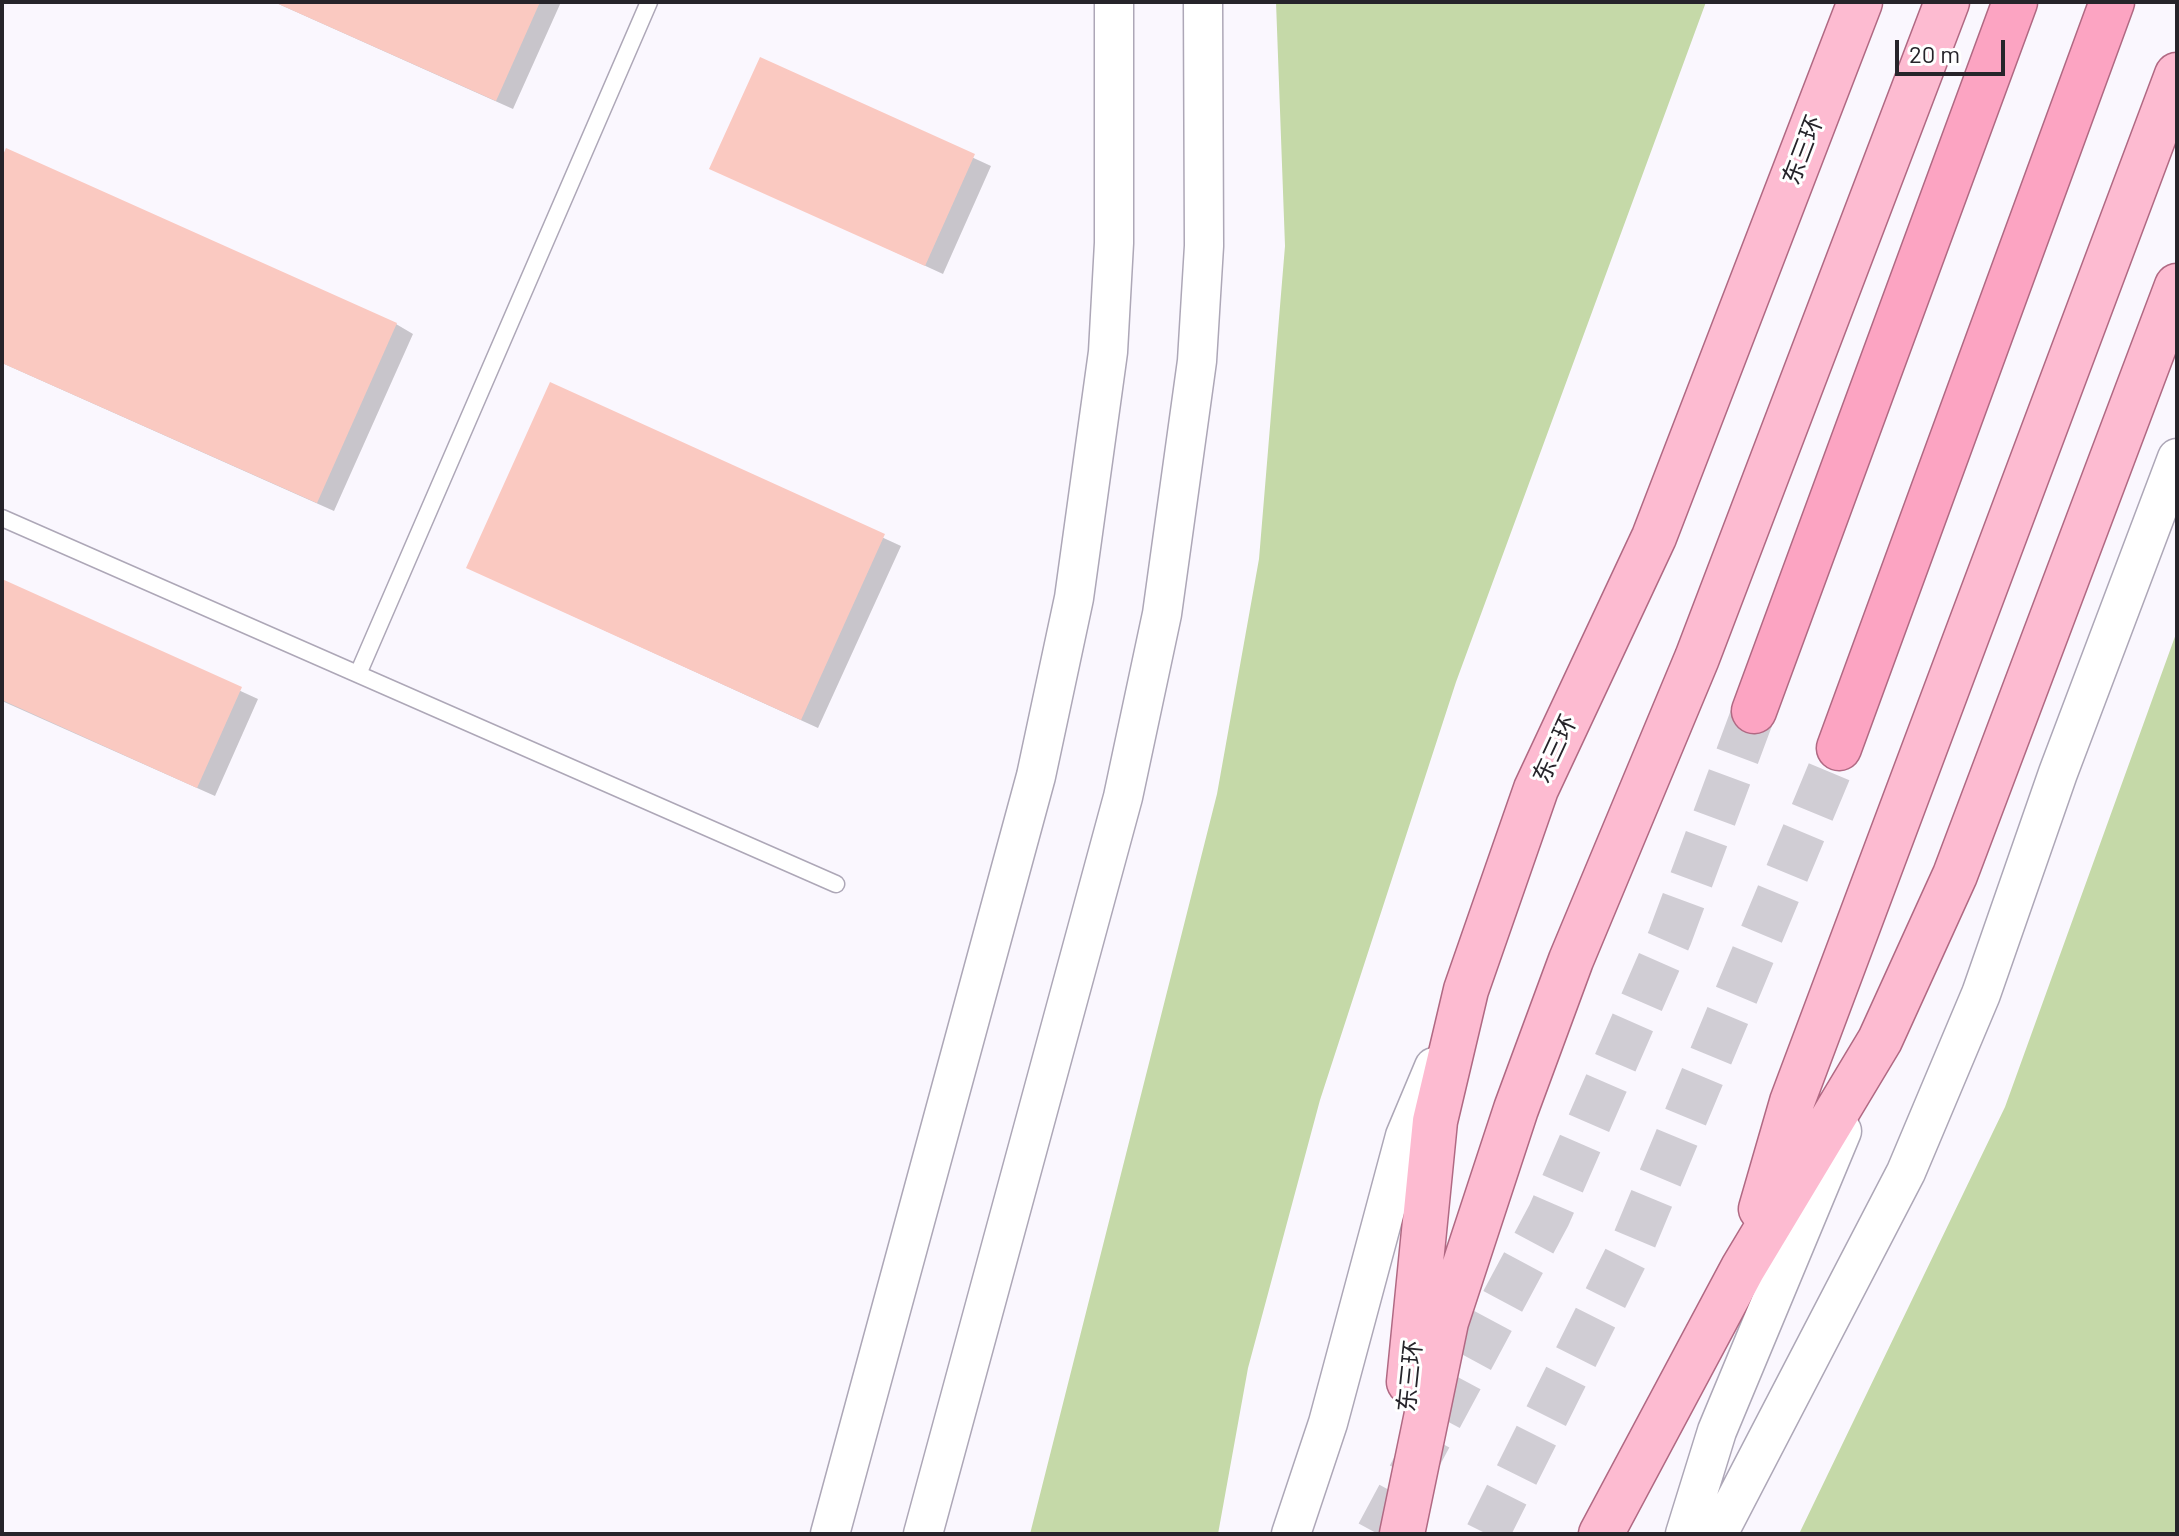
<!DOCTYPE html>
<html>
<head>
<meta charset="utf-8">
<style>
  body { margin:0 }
  #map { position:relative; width:2179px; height:1536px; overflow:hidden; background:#faf7fe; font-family:Barlow,sans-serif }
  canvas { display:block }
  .frame { position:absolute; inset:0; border:4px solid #26242a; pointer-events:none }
  .scale { position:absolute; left:1895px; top:40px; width:110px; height:36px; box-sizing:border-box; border:4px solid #26242a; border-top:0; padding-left:10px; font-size:24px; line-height:28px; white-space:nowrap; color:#26242a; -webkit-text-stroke:6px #fff; paint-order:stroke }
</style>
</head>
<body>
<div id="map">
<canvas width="2179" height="1536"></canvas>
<div class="frame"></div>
<div class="scale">20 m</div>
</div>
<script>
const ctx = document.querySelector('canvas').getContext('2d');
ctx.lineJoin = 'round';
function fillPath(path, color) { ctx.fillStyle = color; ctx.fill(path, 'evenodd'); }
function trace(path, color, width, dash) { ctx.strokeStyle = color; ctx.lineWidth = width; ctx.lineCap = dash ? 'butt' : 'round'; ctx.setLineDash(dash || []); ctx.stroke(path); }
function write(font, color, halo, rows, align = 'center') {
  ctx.font = font + ' Barlow,"Noto Sans SC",sans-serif'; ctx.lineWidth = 6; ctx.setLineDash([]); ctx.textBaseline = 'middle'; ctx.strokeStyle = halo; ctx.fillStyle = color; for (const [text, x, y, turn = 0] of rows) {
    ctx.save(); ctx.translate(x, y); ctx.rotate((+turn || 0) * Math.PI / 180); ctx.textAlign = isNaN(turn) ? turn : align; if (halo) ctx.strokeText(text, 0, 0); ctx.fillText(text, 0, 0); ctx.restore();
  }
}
fillPath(new Path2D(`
  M1276,2H1706L1456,682L1320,1100L1248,1368L1218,1534H1030L1217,794L1259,559L1285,246Z
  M2177,631V1534H1799L2005,1107Z`), '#c5d9a8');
fillPath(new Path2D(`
  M274,2H561L513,109Z
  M761,60L991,166L943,274L712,168Z
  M2,161L396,324L413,334L334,511L2,363Z
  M551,385L901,546L818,728L468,568Z
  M2,582L258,699L215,796L2,701Z`), '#0003');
fillPath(new Path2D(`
  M274,2H540L496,101Z
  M760,57L975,154L925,266L709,169Z
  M6,148L397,323L317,503L2,363V157Z
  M550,382L885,534L801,720L466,568Z
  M2,579L242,687L197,788L2,700Z`), '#fac9c1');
trace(new Path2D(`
  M1378,1534L1549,1215L1670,937L1754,711
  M1487,1534L1634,1241L1839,748`), '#d0cdd4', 44, [44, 22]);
const service = new Path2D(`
  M2,518L836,884
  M358,674L649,2`);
const tertiary = new Path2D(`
  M830,1534L1036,776L1074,598L1108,352L1114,243V2
  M923,1534L1123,797L1162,614L1197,361L1204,246L1203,2
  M1291,1534L1328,1423L1405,1136L1434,1067
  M1685,1534L1717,1431L1842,1131
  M1718,1534L1906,1172L1981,994L2058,773L2177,458`);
const primary = new Path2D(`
  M1761,1209L1792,1102L2177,75
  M1409,1382L1435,1121L1466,990L1536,789L1654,537L1860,2
  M1402,1534L1446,1322L1516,1109L1571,960L1697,658L1947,2
  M1601,1534L1743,1268L1880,1040L1955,875L2177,286`);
const trunk = new Path2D(`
  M1754,711L2015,2
  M1839,748L2112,2`);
trace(service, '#ada7b7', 19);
trace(tertiary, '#ada7b7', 41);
trace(primary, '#b06983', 47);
trace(trunk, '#b06983', 47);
trace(service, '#fff', 16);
trace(tertiary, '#fff', 38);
trace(primary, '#fdbbd1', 44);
trace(trunk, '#fca4c2', 44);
write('24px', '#26242a', '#fff', [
  ["东三环",1803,150,-69],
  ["东三环",1555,749,-65],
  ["东三环",1410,1376,-84]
]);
</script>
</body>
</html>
